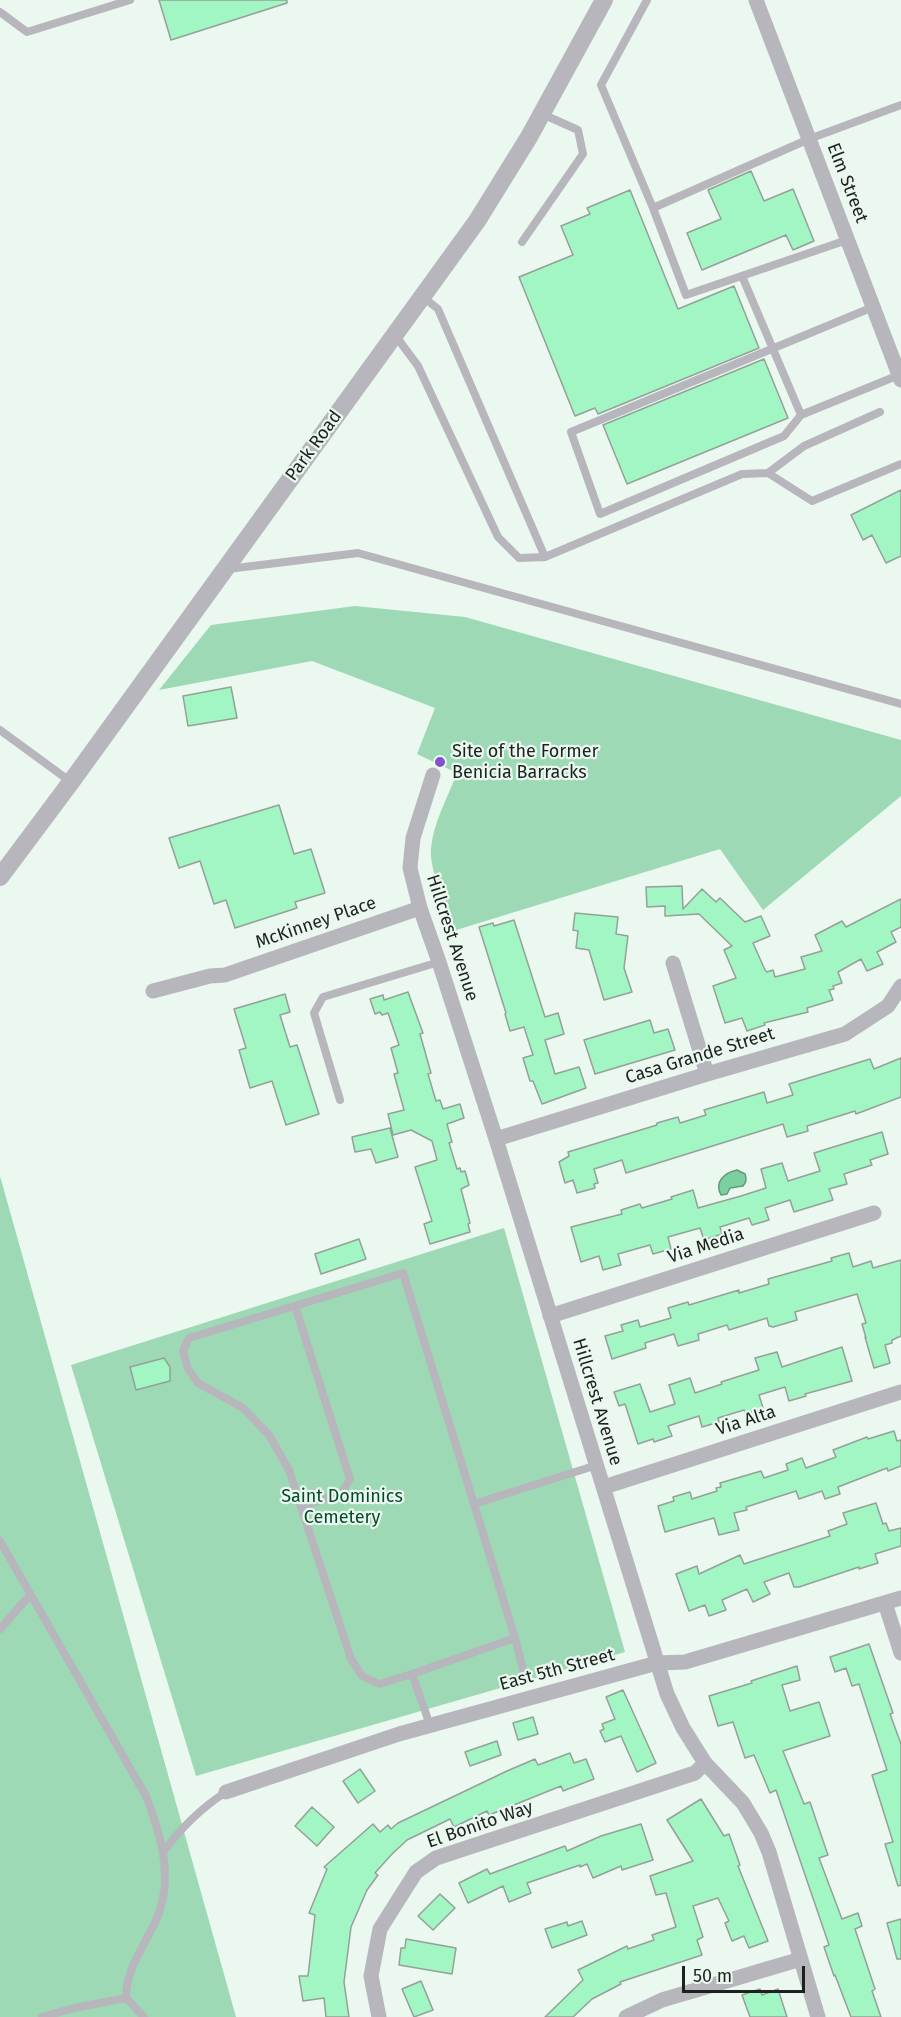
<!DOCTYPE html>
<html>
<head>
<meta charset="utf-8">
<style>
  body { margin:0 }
  #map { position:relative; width:901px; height:2017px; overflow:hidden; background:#eaf8ef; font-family:"Fira Sans",sans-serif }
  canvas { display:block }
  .scale { position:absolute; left:682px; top:1966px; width:123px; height:27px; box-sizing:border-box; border:3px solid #1c221e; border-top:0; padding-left:8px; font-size:18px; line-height:21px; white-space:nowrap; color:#1c221e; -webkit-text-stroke:4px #eaf8ef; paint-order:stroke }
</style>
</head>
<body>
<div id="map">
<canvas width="901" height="2017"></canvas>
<div class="scale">50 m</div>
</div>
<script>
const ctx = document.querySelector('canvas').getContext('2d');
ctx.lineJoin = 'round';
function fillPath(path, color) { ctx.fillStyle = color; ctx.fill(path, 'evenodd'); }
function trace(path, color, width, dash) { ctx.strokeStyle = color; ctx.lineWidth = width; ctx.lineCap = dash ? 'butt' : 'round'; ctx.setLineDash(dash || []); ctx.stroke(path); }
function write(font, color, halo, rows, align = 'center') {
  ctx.font = font + ' "Fira Sans",sans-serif'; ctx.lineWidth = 4.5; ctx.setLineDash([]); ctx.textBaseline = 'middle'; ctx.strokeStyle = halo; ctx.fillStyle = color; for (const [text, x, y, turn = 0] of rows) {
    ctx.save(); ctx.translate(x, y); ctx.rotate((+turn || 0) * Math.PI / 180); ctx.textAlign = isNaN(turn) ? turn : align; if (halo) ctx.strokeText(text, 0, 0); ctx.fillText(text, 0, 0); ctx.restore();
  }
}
fillPath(new Path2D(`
  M355,606L465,617L901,740V796L763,910L720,849L453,931C447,910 429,869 431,849C433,823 448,797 457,773L417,754L435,708L312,661L159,690L211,625Z
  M0,1176L236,2017H0Z
  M504,1228L625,1652L196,1776L71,1365Z`), '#9ed9b5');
const water = new Path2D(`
  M737,1170L745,1174C747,1180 746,1182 743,1186L730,1188L727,1194L721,1195C714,1182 724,1173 737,1170Z`);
fillPath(water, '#7cd09f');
trace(water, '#5f9c78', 1.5);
const building = new Path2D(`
  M159,0H287V3L171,40Z
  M751,171L764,201L793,189L814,241L793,250L786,235L702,270L687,233L721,219L708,190Z
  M630,190L678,309L734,286L759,348L598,414L595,408L575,416L519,277L573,255L561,226L590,214L587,208Z
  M764,359L788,418L627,484L603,425Z
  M901,490V556L886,563L872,535L863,540L851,515Z
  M231,687L237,718L188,726L183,696Z
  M279,805L294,854L311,849L325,893L295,902L297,908L235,928L226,900L214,904L200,861L179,868L169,838Z
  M682,886L683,909L702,889L716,902L720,898L745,922L761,916L770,936L753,943L765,970L767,972L773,970L775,977L805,969L801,957L822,951L815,935L842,921L846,927L901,899V927L891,932L896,942L877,952L883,964L867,971L861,959L838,972L842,983L833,986L834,989L829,990L833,1000L807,1008L808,1012L764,1023L765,1025L747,1031L742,1018L725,1023L713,986L736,978L724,950L732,946L699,914L665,916V906L647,907L646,887Z
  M575,913L618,917L616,934L628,936L624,968L632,992L604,1000L589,950L576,948L578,931L573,930Z
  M514,920L545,1017L558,1013L564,1034L545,1040L555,1074L579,1067L586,1088L542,1104L533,1081H530L523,1058L533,1055L524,1027L510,1031L505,1014L506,1013L479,927L493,923L494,926Z
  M408,992L423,1033L420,1034L431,1073L428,1074L436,1101L440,1100L443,1109L460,1104L464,1118L447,1124L452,1142L449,1143L457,1169L460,1168L461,1172L465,1171L469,1185L461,1189L470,1223L468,1224L470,1232L430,1244L424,1224L432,1221L415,1167L437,1160L432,1141L411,1130L393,1135L388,1114L404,1110L394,1074L398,1073L391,1048L399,1045L388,1013L382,1015L380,1012L375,1014L370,999L383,995L384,1000Z
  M285,994L290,1012L280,1015L290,1047L297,1045L319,1114L286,1125L272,1081L250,1088L239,1050L246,1048L234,1009Z
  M650,1020L654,1033L668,1029L675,1050L595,1074L584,1040Z
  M901,1058V1097L856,1114L855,1111L807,1126L808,1131L787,1137L783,1124L626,1173L622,1160L594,1169L598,1183L594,1184L595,1188L577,1193L573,1180L565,1183L559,1162L569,1156L568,1152L657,1125V1123L678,1117L680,1123L706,1115L704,1110L764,1092L767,1103L793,1095L789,1084L870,1059L874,1069Z
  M390,1128L398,1157L376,1163L371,1149L355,1152L352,1137Z
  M882,1132L888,1154L870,1160L872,1165L844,1174L847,1184L829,1189L833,1200L794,1212L790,1200L765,1208L769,1220L752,1225L749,1218L720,1227L722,1234L704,1240L700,1228L668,1237L671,1249L653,1254L650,1245L618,1254L621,1265L603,1270L599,1256L581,1262L571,1227L622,1214L621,1210L640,1204L642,1208L672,1199L671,1197L693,1190L698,1208L741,1196L766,1188L761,1169L782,1163L788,1181L820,1171L814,1153Z
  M359,1239L366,1259L321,1274L315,1254Z
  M849,1253L853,1267L871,1261L873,1268L901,1260V1336L892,1340V1343L885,1345L890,1363L874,1368L865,1337L866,1338L862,1324L866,1323L857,1294L795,1312L797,1320L773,1327L769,1326L767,1318L729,1330L727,1325L698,1334L699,1340L678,1346L674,1334L645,1343L646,1348L612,1359L605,1336L623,1331L621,1325L638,1320L640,1327L671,1318L668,1308L688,1302L689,1305L739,1290V1293L769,1284L768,1279L832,1261L831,1258Z
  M842,1347L852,1381L805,1394L806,1396L789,1401L785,1387L759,1395L763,1408L746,1414L744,1410L718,1418L719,1422L702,1427L699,1416L668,1426L672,1436L654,1442L653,1439L638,1444L625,1404L619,1406L614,1392L640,1384L650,1412L675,1404L669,1385L690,1378L695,1393L722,1384L721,1382L759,1370L755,1358L777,1352L782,1367Z
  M164,1358L170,1367V1381L136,1390L130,1367Z
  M894,1431L897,1441L901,1440V1466L888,1471L887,1468L838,1487L840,1494L825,1499L822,1491L799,1499L796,1491L746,1507L747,1510L734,1513L739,1530L719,1535L714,1518L665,1532L658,1506L674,1501L673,1497L690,1492L692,1499L717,1491L716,1488L721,1487L720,1483L761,1471L764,1478L788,1470L786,1464L802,1458L806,1468L836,1457L833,1450L867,1437L868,1439Z
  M876,1503L883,1524L886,1523L889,1531L901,1528V1546L875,1554L878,1563L859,1569V1567L799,1587H794L789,1573L764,1582L770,1594L753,1602L747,1589L722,1600L726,1610L709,1616L705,1605L689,1611L676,1574L697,1566L699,1574L740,1555L744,1564L830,1536L828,1531L847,1524L843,1513Z
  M869,1644L893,1713L890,1714L901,1744V1885L898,1886L885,1844L893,1842L872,1775L887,1770L885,1764L859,1684L852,1686L846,1668L835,1672L830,1657Z
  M797,1666L800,1680L782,1685L790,1711L819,1702L830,1736L783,1751L804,1804L810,1802L818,1826L828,1855L819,1858L842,1919L858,1913L862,1926L855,1929L875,1989L872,1991L881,2017H851L835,1975L834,1976L824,1947L829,1945L776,1790L770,1793L754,1755L745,1758L733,1722L718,1726L709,1696L752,1683L751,1681Z
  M623,1690L656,1763L637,1772L621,1736L605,1742L600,1731L604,1729L602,1724L615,1719L606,1697Z
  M533,1717L538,1734L518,1740L513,1723Z
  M497,1741L501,1755L470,1766L465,1752Z
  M570,1753L574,1763L586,1759L594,1779L563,1791L561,1786L489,1815L487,1811L454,1827L450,1819L407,1840L391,1855L375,1873L378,1875L367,1890L351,1927L344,1982L349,2017H326L324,1998L303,2001L299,1976H308L315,1915L309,1913L327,1869L324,1867L373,1824L380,1832L388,1825L391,1829L398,1823L507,1771L535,1759L538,1765Z
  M360,1769L375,1791L358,1803L343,1781Z
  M701,1799L724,1836L729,1834L740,1865L738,1866L768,1941L749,1948L744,1936L732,1941L725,1923L729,1921L718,1898L693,1906L703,1937L697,1940L702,1955L620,1982L621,1984L592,1999L573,2017H545L583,1980L578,1970L627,1946L628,1949L654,1940L652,1935L676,1927L666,1893L656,1895L650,1876L693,1861L667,1820Z
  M312,1807L334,1827L317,1846L295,1826Z
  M641,1824L653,1860L622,1870L621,1866L593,1878L587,1864L580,1867V1865L527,1883L531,1893L509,1902L503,1886L468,1903L459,1883L487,1869L490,1874L565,1846L567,1851L601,1836Z
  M440,1894L455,1908L433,1930L418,1916Z
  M901,1919V1959H897L887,1923Z
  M582,1921L587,1935L552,1948L545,1929L567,1922L568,1926Z
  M406,1939L456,1948L452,1974L399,1965L401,1948H405Z
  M421,1981L433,2010L414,2017L402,1989Z
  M760,1989L762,1995L778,1989L787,2017H750L742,1995Z`);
fillPath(building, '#a1f6c3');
trace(building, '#94a198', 1.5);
trace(new Path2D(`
  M647,0L601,85L653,208L686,295L847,240
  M0,12L27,32L130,0
  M653,208L809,139L901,105
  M522,242L583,154L578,130L542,114
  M742,276L801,415
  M423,297L438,309L545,557L742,474L768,473L812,501L901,464
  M873,307L571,432L600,514L784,436L801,415L899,375
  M395,335L418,366L498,537L519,558L545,557
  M768,473L804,446L880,412
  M228,569L358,553L901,704
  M0,730L71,782
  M340,1100L314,1013L323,997L439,962
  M295,1306L350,1479L341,1494L303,1506
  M474,1504L515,1638L412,1674L379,1684L362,1676L351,1659L289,1470L269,1435L243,1408L198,1383L188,1369L183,1351L189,1338L403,1273L474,1504L597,1465
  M0,1541L146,1796C160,1833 173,1873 159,1913C156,1921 151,1930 147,1938C137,1958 126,1974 126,1998L74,2008L42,2017
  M0,1629L30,1595
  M515,1638L525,1677
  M412,1674L430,1725
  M163,1852C181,1828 201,1808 226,1792
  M126,1998L144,2017`), '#b7b6bc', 8);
trace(new Path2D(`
  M756,0L901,380
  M433,775L413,838L410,868L420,908L439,962L496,1139L667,1694L683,1728L705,1763L743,1803L761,1833L769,1852L818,2017
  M673,963L707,1074
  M153,991L210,976L225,975L420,908
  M496,1139L707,1074L845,1034L888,1006L901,986
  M550,1316L874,1213
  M604,1487L901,1392
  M885,1603L901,1653
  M226,1792L399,1734L657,1663L685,1662L901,1598
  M379,2017L371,1976L380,1929L416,1872L436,1858L695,1773L705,1763
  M626,2017L662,2000L801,1959`), '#b7b6bc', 15);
trace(new Path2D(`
  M0,877L71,782L477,221L529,137L604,0`), '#b7b6bc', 18);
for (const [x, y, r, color] of [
  [440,762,6,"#8353cb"]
]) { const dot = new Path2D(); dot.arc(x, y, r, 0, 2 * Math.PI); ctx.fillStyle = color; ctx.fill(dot); trace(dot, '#eaf8ef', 2); }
write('18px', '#1c221e', '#eaf8ef', [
  ["Elm Street",847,183,69],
  ["Park Road",314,446,-54],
  ["McKinney Place",316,923,-19],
  ["Hillcrest Avenue",452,938,72],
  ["Casa Grande Street",700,1056,-17],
  ["Via Media",706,1246,-18],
  ["Hillcrest Avenue",597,1402,73],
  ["Via Alta",746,1421,-18],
  ["East 5th Street",557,1670,-15],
  ["El Bonito Way",480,1825,-19]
]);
write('18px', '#1c221e', '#eaf8ef', [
  ["Site of the Former",452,752],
  ["Benicia Barracks",452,773]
], 'left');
write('18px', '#044a2b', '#eaf8ef', [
  ["Saint Dominics",342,1497],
  ["Cemetery",342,1518]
]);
</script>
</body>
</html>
